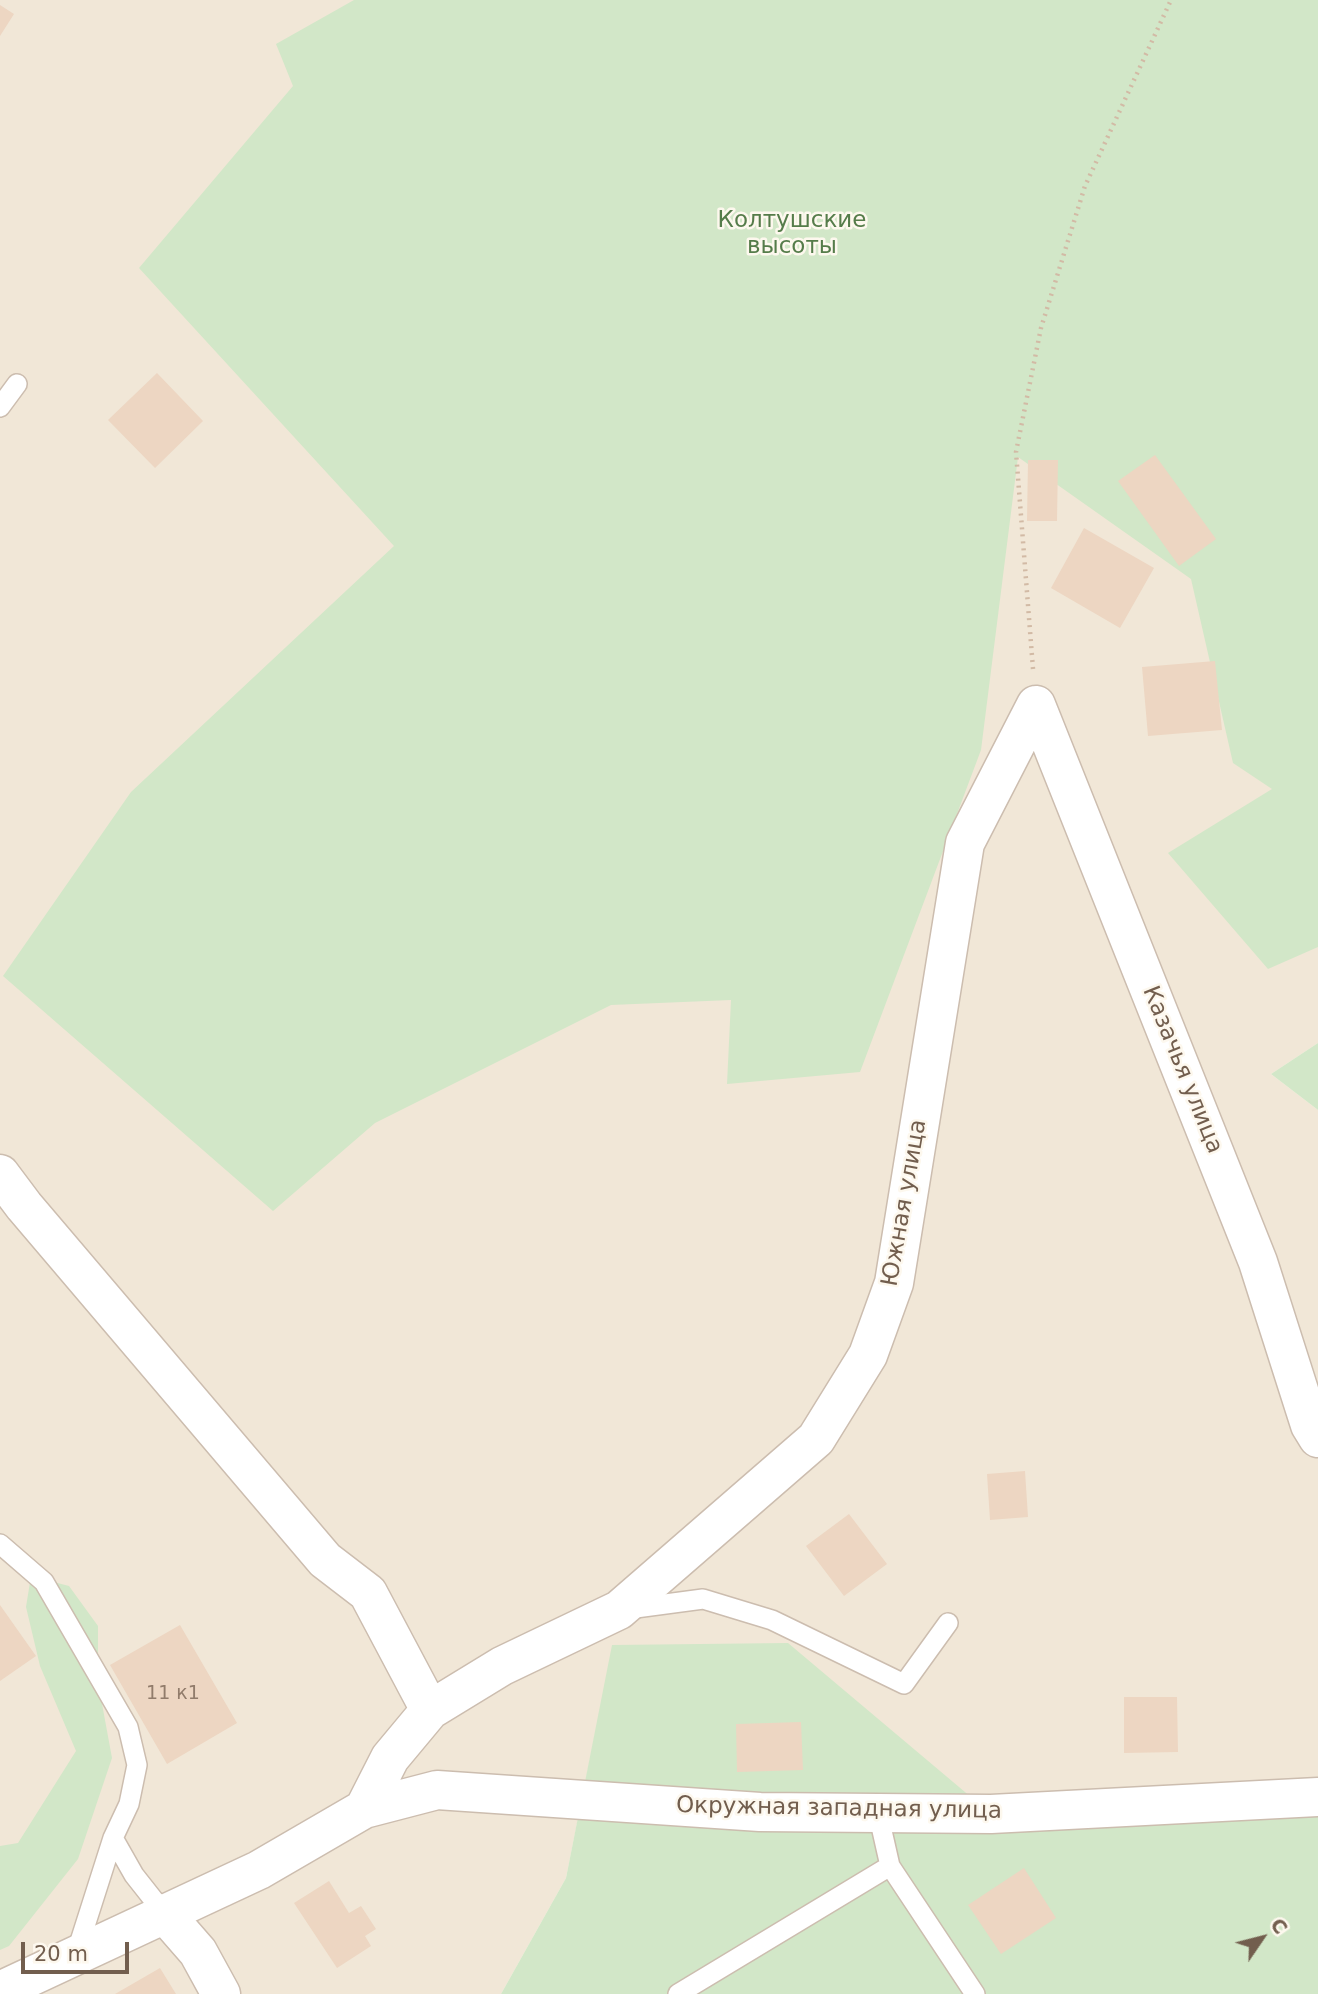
<!DOCTYPE html>
<html>
<head>
<meta charset="utf-8">
<style>
  body { margin:0 }
  #map { position:relative; width:1318px; height:1994px; overflow:hidden; background:#faf5e8; font-family:"DejaVu Sans",sans-serif }
  canvas { display:block }
  .north { position:absolute; left:1227px; top:1903px; width:70px; height:70px; -webkit-text-stroke:5px #fdf8ee; paint-order:stroke; rotate:55deg; font-size:19px; font-weight:700; line-height:28px; text-align:center; color:#725e4e }
  .north::after { content:''; display:block; margin:auto; width:24px; height:32px; background:#725e4e; clip-path:polygon(50% 0,100% 100%,50% 72%,0 100%) }
  .scale { position:absolute; left:21px; top:1942px; width:108px; height:32px; box-sizing:border-box; border:4px solid #725e4e; border-top:0; padding-left:9px; font-size:21px; line-height:24px; white-space:nowrap; color:#725e4e; -webkit-text-stroke:5px #fdf8ee; paint-order:stroke }
</style>
</head>
<body>
<div id="map">
<canvas width="1318" height="1994"></canvas>
<div class="north">С</div>
<div class="scale">20 m</div>
</div>
<script>
const ctx = document.querySelector('canvas').getContext('2d');
ctx.lineJoin = 'round';
function fillPath(path, color) { ctx.fillStyle = color; ctx.fill(path, 'evenodd'); }
function trace(path, color, width, dash) { ctx.strokeStyle = color; ctx.lineWidth = width; ctx.lineCap = dash ? 'butt' : 'round'; ctx.setLineDash(dash || []); ctx.stroke(path); }
function write(font, color, halo, rows, align = 'center') {
  ctx.font = font + ' "DejaVu Sans",sans-serif'; ctx.lineWidth = 5; ctx.setLineDash([]); ctx.textBaseline = 'middle'; ctx.strokeStyle = halo; ctx.fillStyle = color; for (const [text, x, y, turn = 0] of rows) {
    ctx.save(); ctx.translate(x, y); ctx.rotate((+turn || 0) * Math.PI / 180); ctx.textAlign = isNaN(turn) ? turn : align; if (halo) ctx.strokeText(text, 0, 0); ctx.fillText(text, 0, 0); ctx.restore();
  }
}
fillPath(new Path2D(`
  M0,0H459L1245,483L1318,773V1043L1271,1074L1318,1110V1785L978,1803L613,1645L566,1878L501,1994H0Z`), '#f1e7d7');
fillPath(new Path2D(`
  M354,0H1318V947L1268,969L1168,853L1272,789L1233,763L1191,579L1018,457L981,750L860,1072L727,1084L731,1000L611,1005L375,1123L273,1211L3,976L131,792L394,546L139,268L293,86L276,44Z
  M1318,1043V1110L1271,1074Z
  M31,1576L69,1586L98,1626V1682L112,1758L78,1859L9,1946L0,1950V1846L18,1843L76,1751L40,1666L26,1607Z
  M788,1643L978,1803L1318,1785V1994H501L566,1878L612,1645Z`), '#d2e7c8');
fillPath(new Path2D(`
  M0,5L14,14L0,36Z
  M157,373L203,421L155,468L108,420Z
  M1155,455L1216,539L1179,566L1118,481Z
  M1028,460H1058L1057,521H1027Z
  M1084,528L1154,568L1120,628L1051,588Z
  M1215,661L1222,730L1148,736L1142,667Z
  M1025,1471L1028,1517L990,1520L987,1474Z
  M849,1514L887,1564L844,1596L806,1546Z
  M0,1605L36,1656L0,1681Z
  M180,1625L237,1723L167,1764L110,1665Z
  M1124,1697H1177L1178,1752L1124,1753Z
  M801,1722L803,1770L737,1772L736,1724Z
  M1024,1868L1056,1918L1001,1954L968,1905Z
  M329,1881L349,1913L361,1906L376,1929L365,1936L371,1946L337,1968L294,1903Z
  M160,1968L176,1994H115Z`), '#edd6c2');
const lane = new Path2D(`
  M0,407L17,384
  M0,1544L44,1582L128,1727L137,1765L129,1804L113,1838L76,1954
  M628,1609L703,1599L772,1620L904,1684L948,1623
  M113,1838L134,1875L164,1913
  M890,1866L975,1994
  M678,1994L890,1866L878,1813`);
const street = new Path2D(`
  M1036,705L1258,1262L1310,1425L1318,1438
  M0,1174L24,1206L325,1560L368,1593L430,1710
  M364,1809L437,1790L760,1812L878,1813L991,1814L1318,1797
  M164,1913L198,1952L221,1994
  M0,1991L259,1870L364,1809L390,1758L430,1710L502,1666L619,1610L816,1439L868,1355L894,1283L965,843L1036,705`);
trace(lane, '#ccbdaf', 22);
trace(street, '#ccbdaf', 41);
trace(new Path2D(`
  M1033,669L1016,452L1041,328L1085,186L1171,0`), '#d2baa5', 4.5, [2, 5]);
trace(lane, '#fff', 19);
trace(street, '#fff', 38);
write('19px', '#917c6b', null, [
  ["11 к1",173,1694]
]);
write('23px', '#557c4a', '#fdf8ee', [
  ["Колтушские",792,221],
  ["высоты",792,247]
]);
write('23px', '#725e4e', '#fdf8ee', [
  ["Казачья улица",1182,1070,68],
  ["Южная улица",905,1203,-80],
  ["Окружная западная улица",839,1809,1]
]);
</script>
</body>
</html>
